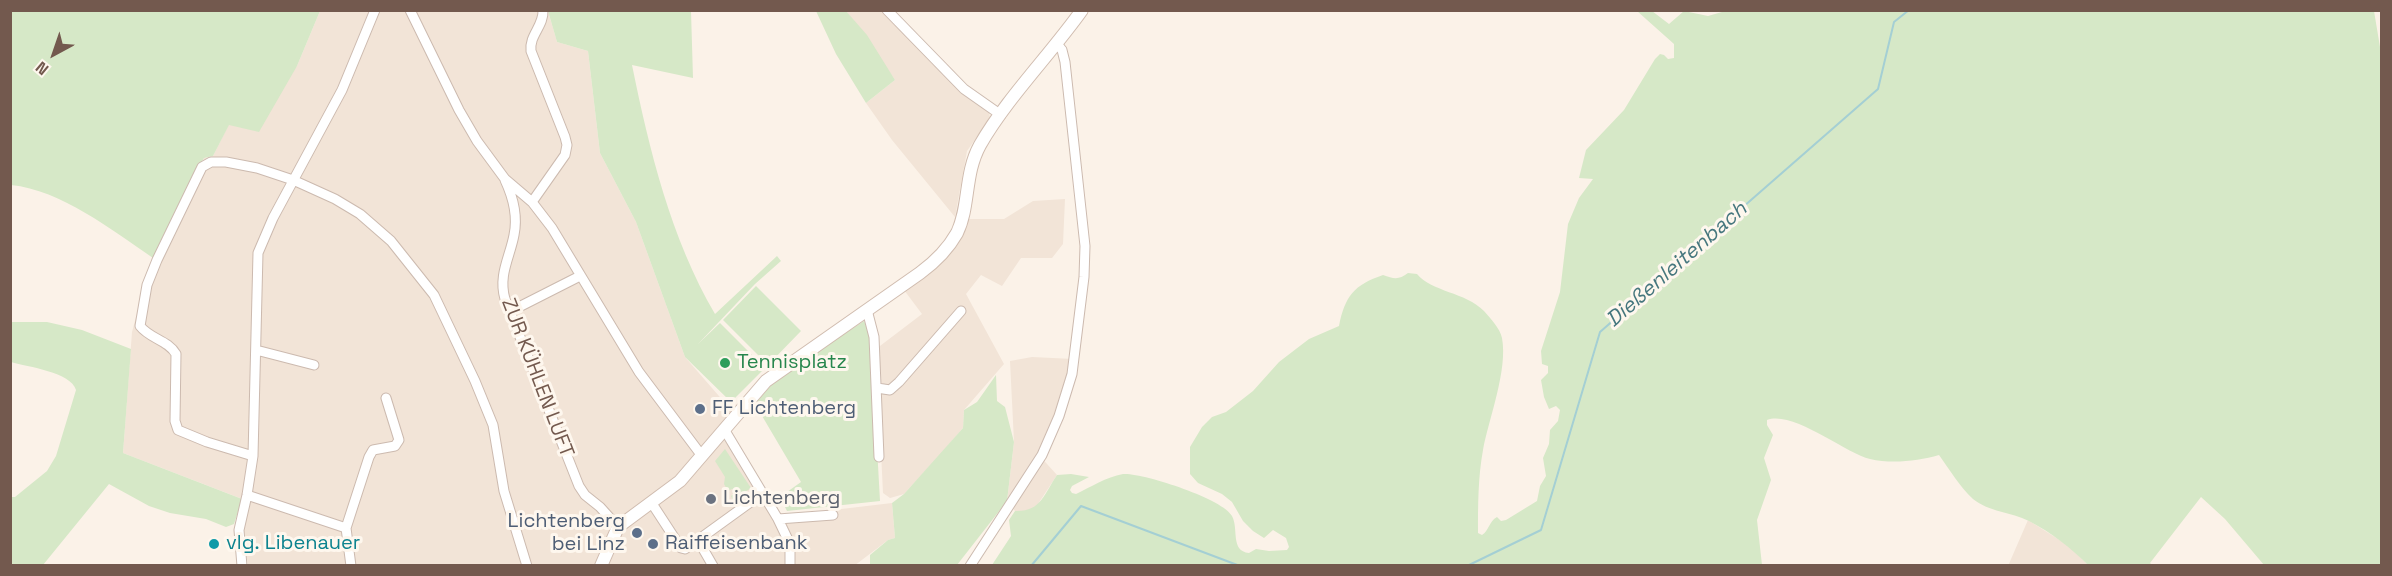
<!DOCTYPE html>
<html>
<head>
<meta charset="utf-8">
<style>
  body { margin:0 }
  #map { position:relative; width:2392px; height:576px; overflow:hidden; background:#fbf2e8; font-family:"Space Grotesk",sans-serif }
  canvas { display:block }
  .frame { position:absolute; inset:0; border:12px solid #73594e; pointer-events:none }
  .north { position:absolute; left:24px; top:24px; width:60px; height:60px; -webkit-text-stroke:4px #fef7ee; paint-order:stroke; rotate:220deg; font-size:16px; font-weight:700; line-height:24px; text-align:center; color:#73594e }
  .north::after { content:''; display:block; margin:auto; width:21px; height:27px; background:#73594e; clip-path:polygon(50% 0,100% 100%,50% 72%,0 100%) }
</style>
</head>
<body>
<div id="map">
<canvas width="2392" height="576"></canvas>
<div class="frame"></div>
<div class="north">N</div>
</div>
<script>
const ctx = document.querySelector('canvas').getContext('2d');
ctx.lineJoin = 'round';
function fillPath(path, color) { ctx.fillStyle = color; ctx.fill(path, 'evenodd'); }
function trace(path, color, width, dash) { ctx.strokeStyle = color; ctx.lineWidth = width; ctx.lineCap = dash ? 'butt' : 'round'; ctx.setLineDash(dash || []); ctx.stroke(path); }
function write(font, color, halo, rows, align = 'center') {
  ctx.font = font + ' "Space Grotesk",sans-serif'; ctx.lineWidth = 6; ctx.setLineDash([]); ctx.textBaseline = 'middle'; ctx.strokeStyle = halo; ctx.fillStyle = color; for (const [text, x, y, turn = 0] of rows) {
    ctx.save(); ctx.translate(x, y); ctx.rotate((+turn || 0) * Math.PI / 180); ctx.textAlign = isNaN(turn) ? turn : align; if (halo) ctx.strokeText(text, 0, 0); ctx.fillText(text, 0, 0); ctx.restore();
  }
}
fillPath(new Path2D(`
  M320,11H548L557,42L588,51L600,153L636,222L685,357L732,411L719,427L774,517L892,503L895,538L888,540L854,566L248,565L241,524L250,502L123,453L132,332L150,264L201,163L204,158L213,156L229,124L297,66Z
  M846,11H882L926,56L989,112L990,118L967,151L955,217L892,140L866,103L895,80Z
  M1065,199L1063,244L1052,258H1021L1002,286L981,275L966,294L1004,364L964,410L963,428L940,455L904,494L890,498L883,493L876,349L922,314L904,290L947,256L969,219H1004L1033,201Z
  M1032,357L1073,359L1055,418L1038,454L1057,475L1036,507L1028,511H1015L1007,501L1014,442L1010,361Z
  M2028,520L2069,546L2088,565L2008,566Z`), '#f2e4d7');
fillPath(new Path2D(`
  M11,11H320L297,66L259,132L229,125L213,156L204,158L201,163L153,258C112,230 61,190 11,185Z
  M548,11H691L693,78L632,65C649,149 671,239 715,314L777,256L781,261L755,284L698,344L720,323L765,368L731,402L685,357L636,222L600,153L588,51L557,42Z
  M816,11H846L867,35L895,80L866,103L836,54Z
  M1684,11L1708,16L1729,10L2374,11L2382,59L2381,565H2264L2225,519L2201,497L2150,563L2152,565H2088C2071,548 2052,533 2029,521C2011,512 1989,512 1973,499C1959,486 1950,470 1939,455C1918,461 1892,464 1870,459C1845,453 1793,410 1767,420V425L1773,435L1764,458L1771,480L1757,520L1762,565H992L1011,536L1009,520L1015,511C1041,512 1044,494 1057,475L1071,474L1089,477L1072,486L1070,490L1072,493L1076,494C1091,487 1106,477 1123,474C1141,472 1224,499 1232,516C1239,529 1230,551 1249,553L1256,549L1269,551L1287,550L1289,547L1286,538L1273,530L1264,538L1253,531L1243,521L1232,502L1222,494L1198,483L1190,474V447L1202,427L1212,417L1226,412L1253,391L1279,362L1309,339L1339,326C1345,296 1354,285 1383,275C1394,279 1399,280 1408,273L1417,274C1432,292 1465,292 1484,311C1490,318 1500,328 1502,338C1508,370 1489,418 1483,450C1478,477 1478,506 1478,533L1482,535C1489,531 1489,521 1497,517L1501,521L1506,520L1537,501L1540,486L1546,476L1543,458L1549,444L1550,430L1558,421L1560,410L1556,406L1549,409L1544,397L1541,380L1548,373V366L1542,364L1541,351L1560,292L1568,224L1579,198L1593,179L1579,178L1586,150L1624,110L1655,59L1660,54L1664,55L1668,59L1674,58V44L1637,11H1652L1669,24Z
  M756,286L801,331L768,365L723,320Z
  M864,321L871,339L880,501L787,511L780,497L801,482L755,404L777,378Z
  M11,322H47L82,330L131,349L123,453L242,499L234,524L226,527L206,519L170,513L149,506L109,484L43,565L11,566L10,497H15L47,471L56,456L76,390C71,372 28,367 11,362Z
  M996,375L997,401L1005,407L1014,442L1007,501L957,565L870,566V555L888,540L895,538L892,503L904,494L963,428L964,410L977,402Z
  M725,449L751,488L733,500L731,496L735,493L732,489L728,491L724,484L725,477L715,461Z`), '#d6e8c7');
trace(new Path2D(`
  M1031,566L1081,506L1240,566
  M1467,566L1541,530L1600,332L1878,89L1894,22L1909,10`), '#a4cfd4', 2);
const street = new Path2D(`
  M410,10L459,110L477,141L505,179L532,202L552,228L639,372L702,456
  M887,10L964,89L1001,115
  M505,180C513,197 518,216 514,235C510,257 498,275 505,299L579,486L585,495L600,507L618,527
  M532,202L565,155L567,145L565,137L531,51C529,35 544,26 543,10
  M867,310L874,337L879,457
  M511,311L580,276
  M256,350L314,365
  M877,388L890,390L899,382L961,311
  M724,429L778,519L790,544V566
  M253,456L207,442L178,430L175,421L176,354C168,340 150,339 140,326L147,285L157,260L202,167L211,162H226L257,168L293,180L335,199L360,214L391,241L434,295L475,381L493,425L504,491L527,566
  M247,495L346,528
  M651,502L681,548L685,549L698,540
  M778,519L833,515
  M242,566L239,530L247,495L253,456L258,253L273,218L342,90L375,10
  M351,566L346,528L369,457L373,450L395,446L399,440L386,398
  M713,566L698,540L763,493
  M970,566L1042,455L1059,416L1072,374L1084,277L1085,246L1065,62L1062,50L1057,44`);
const secondary = new Path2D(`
  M601,566L618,527L680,481L766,381L920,273C935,262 948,249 957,233C970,206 964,174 980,145C1007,98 1050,55 1082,10`);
trace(street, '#ccbaaf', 11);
trace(secondary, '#d0bcaf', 14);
trace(street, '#fff', 9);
trace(secondary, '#fff', 12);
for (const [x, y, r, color] of [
  [725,363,6,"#2e9e5b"],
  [700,409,6,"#5c6f8a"],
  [711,499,6,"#6b7280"],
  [637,533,6,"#5c6f8a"],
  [214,544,6,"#0f9aa8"],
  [653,544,6,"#5c6f8a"]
]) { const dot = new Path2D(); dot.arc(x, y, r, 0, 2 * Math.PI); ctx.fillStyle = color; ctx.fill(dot); trace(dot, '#fef7ee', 2); }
write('20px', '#27864d', '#fef7ee', [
  ["Tennisplatz",737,363]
], 'left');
write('20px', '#73594e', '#fef7ee', [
  ["ZUR KÜHLEN LUFT",537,378,69]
]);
write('20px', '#4e5e75', '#fef7ee', [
  ["FF Lichtenberg",712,409],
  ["Lichtenberg",625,522,"right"],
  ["bei Linz",625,545,"right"],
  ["Raiffeisenbank",665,544]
], 'left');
write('20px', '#5b616d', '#fef7ee', [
  ["Lichtenberg",723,499]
], 'left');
write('20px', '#0d838f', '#fef7ee', [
  ["vlg. Libenauer",226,544]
], 'left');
write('italic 21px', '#46777e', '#fef7ee', [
  ["Dießenleitenbach",1677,265,-41]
]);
</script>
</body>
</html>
